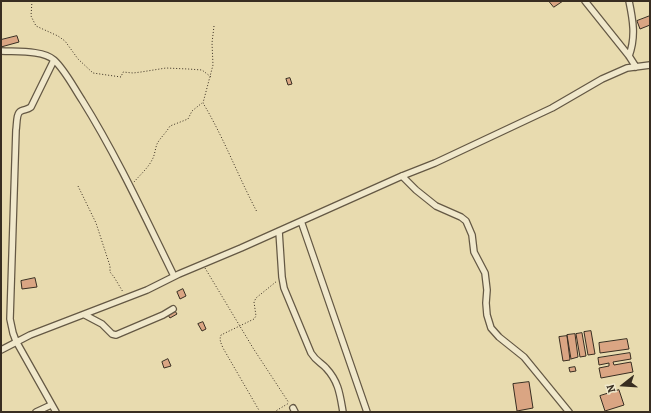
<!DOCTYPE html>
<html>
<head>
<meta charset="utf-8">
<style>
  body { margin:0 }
  #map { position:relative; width:651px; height:413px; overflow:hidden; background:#e8dbaf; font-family:Alegreya,serif }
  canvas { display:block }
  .frame { position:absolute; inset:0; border:2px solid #382d21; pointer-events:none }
  .north { position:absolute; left:603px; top:365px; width:40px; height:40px; -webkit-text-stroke:3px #f0e8cb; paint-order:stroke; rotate:253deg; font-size:11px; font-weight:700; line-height:16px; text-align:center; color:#382d21 }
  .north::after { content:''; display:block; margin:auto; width:14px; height:18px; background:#382d21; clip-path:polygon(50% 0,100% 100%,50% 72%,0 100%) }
</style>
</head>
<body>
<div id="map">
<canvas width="651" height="413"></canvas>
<div class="frame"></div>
<div class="north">N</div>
</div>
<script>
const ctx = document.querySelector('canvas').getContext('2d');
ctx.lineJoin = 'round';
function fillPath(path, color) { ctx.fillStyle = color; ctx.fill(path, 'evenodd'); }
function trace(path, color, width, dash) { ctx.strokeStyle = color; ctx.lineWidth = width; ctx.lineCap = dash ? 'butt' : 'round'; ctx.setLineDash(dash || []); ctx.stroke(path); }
const building = new Path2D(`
  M549,1H563L554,7Z
  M650,16V25L640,29L637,21Z
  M17,36L19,42L1,47V40Z
  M290,78L292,84L288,85L286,79Z
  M35,278L37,287L22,289L21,281Z
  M183,289L186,296L180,299L177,292Z
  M175,311L177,314L170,318L168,315Z
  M203,322L206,329L202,331L198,324Z
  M591,331L595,354L588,355L584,332Z
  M582,333L586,356L580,357L576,334Z
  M575,334L578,357L571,359L567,335Z
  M567,336L570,360L563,361L559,337Z
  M627,339L629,349L600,353L599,343Z
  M630,353L631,359L613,362L614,365L631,362L633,372L601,378L599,368L609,366V363L599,365L598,358Z
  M168,359L171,366L164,368L162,362Z
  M575,367L576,371L570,372L569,368Z
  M529,382L533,408L517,411L513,384Z
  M619,390L624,405L605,411L600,396Z`);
fillPath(building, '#daa583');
trace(building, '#382d21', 1);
const minor = new Path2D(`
  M585,1L629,56L636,67
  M629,1C633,20 636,37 629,56
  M1,51C16,52 43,50 54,60C65,70 74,88 82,100C117,156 145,217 174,276
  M54,60L31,107C27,110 25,109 21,111C16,113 17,125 16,130L10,319L13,333L16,341L56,412
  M402,176L416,190L436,206L461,217L466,221L472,235L474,252L485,273L487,290L486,303L487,315L491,328L499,337L524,357L569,412
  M301,221L367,412
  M279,231L282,277L284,288L311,353C316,361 320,362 326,368C339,382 340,395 343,412
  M85,315L102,324L112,334L116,335L163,315L173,309
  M1,350L30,335L147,290L179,274L241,248L402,176L435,163L552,108L602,79L627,68L650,65
  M293,408L295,412
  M36,412L51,405`);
trace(minor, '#645844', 8);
trace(new Path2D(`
  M32,1L31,16L36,26L58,36L65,41L78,59L93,73L121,77L123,72L133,73L141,72L166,68L188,69L202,70L211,77
  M214,26L212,43L213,65L203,103C224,138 238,176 257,212
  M134,182C140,175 148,168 152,160C155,155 155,149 157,144C160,138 166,133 170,126L188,119L192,111L202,103
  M78,186L96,223L110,266V272L114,277L123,292
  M205,268L253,348L289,403
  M260,412L223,348C221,343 219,340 221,335L254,319L256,316L254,302L256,298L277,281
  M274,412L289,403`), '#382d21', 1, [1, 2]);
trace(minor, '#f0e8cb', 5.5);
</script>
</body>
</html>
